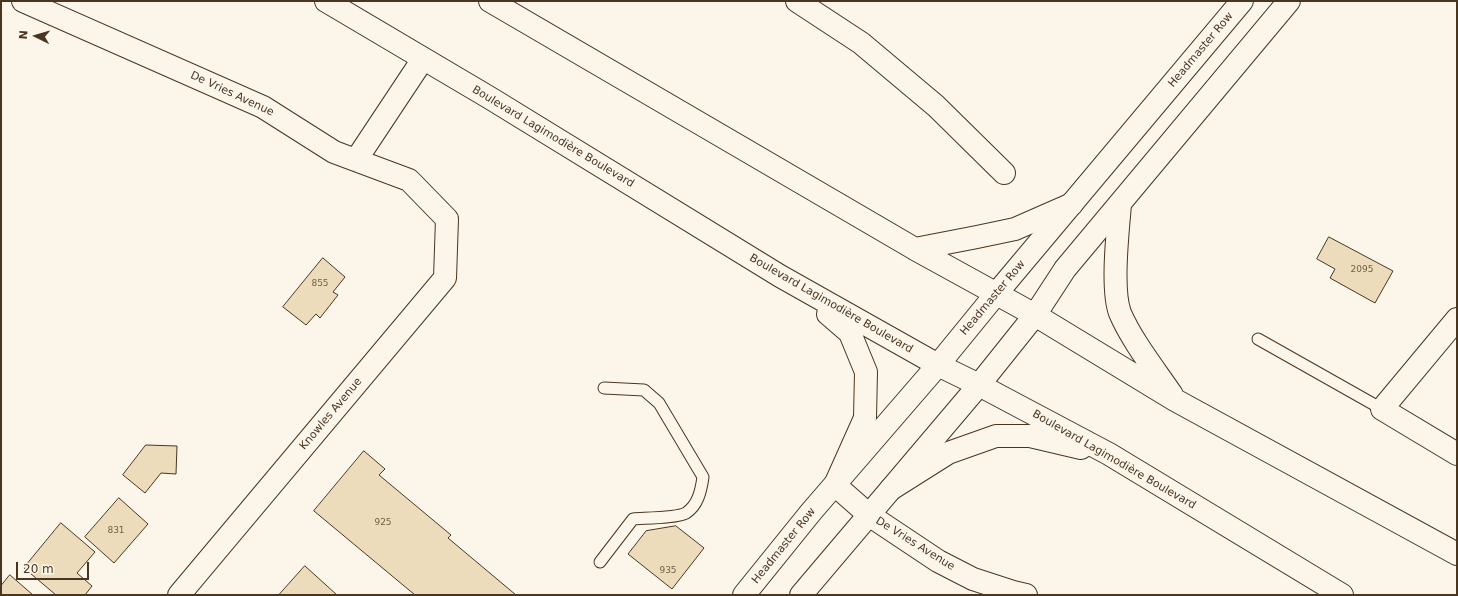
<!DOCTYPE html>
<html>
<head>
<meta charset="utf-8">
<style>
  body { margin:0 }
  #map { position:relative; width:1458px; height:596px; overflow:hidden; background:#fbf6e9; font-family:"DejaVu Sans",sans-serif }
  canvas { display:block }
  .frame { position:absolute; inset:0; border:2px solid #4a3520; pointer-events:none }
  .north { position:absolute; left:16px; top:16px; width:40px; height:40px; -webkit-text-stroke:3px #fbf6e9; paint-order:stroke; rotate:275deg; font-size:11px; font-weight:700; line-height:16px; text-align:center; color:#4a3520 }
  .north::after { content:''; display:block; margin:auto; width:14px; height:18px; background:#4a3520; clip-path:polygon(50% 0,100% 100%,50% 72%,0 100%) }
  .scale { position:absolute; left:16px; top:562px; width:73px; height:18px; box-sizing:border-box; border:2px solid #4a3520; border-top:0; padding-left:5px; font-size:12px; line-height:14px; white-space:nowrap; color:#4a3520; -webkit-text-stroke:3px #fbf6e9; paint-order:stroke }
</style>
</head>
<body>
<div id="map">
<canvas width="1458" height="596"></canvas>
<div class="frame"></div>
<div class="north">N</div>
<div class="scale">20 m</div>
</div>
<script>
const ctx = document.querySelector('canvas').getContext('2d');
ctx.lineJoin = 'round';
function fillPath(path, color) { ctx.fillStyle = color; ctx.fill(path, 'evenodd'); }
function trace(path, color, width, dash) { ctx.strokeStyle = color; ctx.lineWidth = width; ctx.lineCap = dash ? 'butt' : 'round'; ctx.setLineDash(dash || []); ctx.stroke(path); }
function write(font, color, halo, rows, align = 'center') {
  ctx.font = font + ' "DejaVu Sans",sans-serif'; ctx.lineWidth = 3; ctx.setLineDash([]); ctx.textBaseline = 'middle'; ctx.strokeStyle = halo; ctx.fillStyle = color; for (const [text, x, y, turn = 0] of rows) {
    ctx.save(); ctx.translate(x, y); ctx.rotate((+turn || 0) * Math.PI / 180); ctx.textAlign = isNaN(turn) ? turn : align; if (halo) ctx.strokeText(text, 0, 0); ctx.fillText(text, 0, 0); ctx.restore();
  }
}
const building = new Path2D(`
  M1329,237L1393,271L1375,303L1330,278L1335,269L1317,259Z
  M323,258L345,277L333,292L338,295L320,318L316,314L306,325L283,307Z
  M146,445L177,446L176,474L161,473L145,493L123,475Z
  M364,451L385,469L379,475L451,535L448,538L516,595H415L314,511Z
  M119,498L148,524L114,563L85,537Z
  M61,523L95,552L77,573L92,586L85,595H56L24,568Z
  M676,526L704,548L672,589L628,554L646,531Z
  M305,566L337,595H279Z
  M10,575L33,595H1V586Z`);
fillPath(building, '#ecdcbc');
trace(building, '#4a3520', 1);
const lane = new Path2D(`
  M1258,339L1382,409
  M600,562L633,519C644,518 678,518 686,513C698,505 701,491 703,477L659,403L644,390L604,388`);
const street = new Path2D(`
  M23,1L263,107L334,152L409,180L447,219L445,278L179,595
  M797,1L861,43L936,106L1004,173
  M356,160L423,59
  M996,294L1242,1
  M1035,315L1065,269L1289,1
  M1457,319L1382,409L1457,454`);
const secondary = new Path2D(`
  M835,485L869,515L938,561L973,579L1013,592L1026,595
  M744,595L811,512L938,365L996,294
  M801,595L979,385L1035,315`);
const primary = new Path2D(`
  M326,1L490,98L780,276L938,365L979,385L1109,454L1342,595
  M490,1L915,249L1035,315L1175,400L1457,554
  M1120,204C1118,230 1111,289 1120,313C1132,341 1155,370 1172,395
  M915,249L977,237L1015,229L1072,204
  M828,314L850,333L866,372L865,418L835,485
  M891,489L948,453L996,436H1030L1081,448`);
trace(lane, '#4a3520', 13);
trace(street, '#4a3520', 24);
trace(secondary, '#4a3520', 24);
trace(primary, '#4a3520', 24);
trace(lane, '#fbf6e9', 11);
trace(street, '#fbf6e9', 22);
trace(secondary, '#fbf6e9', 22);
trace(primary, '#fbf6e9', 22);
write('9px', '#725f47', null, [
  ["2095",1362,270],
  ["855",320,284],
  ["925",383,523],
  ["831",116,531],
  ["935",668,571]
]);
write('11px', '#4a3520', '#fbf6e9', [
  ["Headmaster Row",1201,50,-50],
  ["De Vries Avenue",232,94,25],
  ["Boulevard Lagimodière Boulevard",553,137,31],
  ["Headmaster Row",993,298,-50],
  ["Boulevard Lagimodière Boulevard",831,304,30],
  ["Knowles Avenue",331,414,-50],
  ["Boulevard Lagimodière Boulevard",1114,460,30],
  ["De Vries Avenue",915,544,32],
  ["Headmaster Row",784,546,-51]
]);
</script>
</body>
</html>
